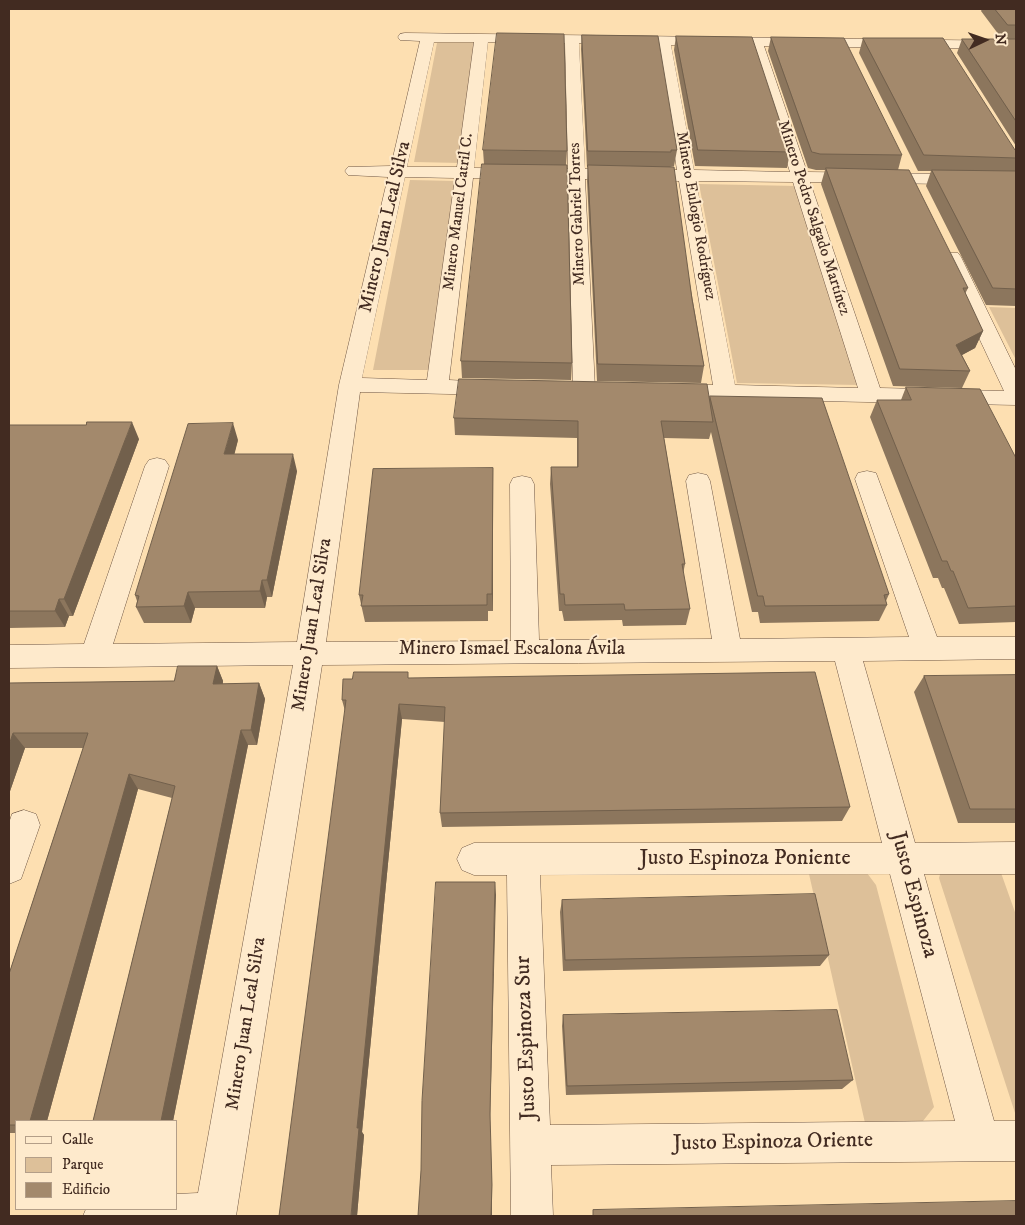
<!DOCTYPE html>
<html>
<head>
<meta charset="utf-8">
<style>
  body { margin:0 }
  #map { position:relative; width:1025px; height:1225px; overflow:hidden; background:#fddfb1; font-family:"IM FELL DW Pica",serif }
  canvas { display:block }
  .frame { position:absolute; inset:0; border:10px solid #422b21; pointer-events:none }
  .legend { position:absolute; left:15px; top:1120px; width:162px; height:90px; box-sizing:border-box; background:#feeacc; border:1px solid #b39e88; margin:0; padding:6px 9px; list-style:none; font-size:15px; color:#422b21 }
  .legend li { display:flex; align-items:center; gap:10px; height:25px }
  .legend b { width:25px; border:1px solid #b39e88 }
  .north { position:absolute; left:960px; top:15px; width:50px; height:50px; -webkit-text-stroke:4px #feeacc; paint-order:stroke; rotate:87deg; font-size:14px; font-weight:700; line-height:20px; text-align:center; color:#422b21 }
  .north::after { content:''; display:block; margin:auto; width:18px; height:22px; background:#422b21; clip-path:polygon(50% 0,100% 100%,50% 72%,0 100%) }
</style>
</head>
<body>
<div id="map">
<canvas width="1025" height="1225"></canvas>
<div class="frame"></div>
<ul class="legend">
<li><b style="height:6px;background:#feeacc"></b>Calle</li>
<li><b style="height:14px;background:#ddc099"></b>Parque</li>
<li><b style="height:14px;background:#a3896c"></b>Edificio</li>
</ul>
<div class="north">N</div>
</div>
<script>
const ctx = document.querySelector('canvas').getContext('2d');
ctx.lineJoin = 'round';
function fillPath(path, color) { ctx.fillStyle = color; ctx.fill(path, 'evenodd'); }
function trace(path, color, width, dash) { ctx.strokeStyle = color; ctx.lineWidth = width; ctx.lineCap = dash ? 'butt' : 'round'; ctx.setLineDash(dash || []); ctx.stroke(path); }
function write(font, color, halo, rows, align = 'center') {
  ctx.font = font + ' "IM FELL DW Pica",serif'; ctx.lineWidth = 4; ctx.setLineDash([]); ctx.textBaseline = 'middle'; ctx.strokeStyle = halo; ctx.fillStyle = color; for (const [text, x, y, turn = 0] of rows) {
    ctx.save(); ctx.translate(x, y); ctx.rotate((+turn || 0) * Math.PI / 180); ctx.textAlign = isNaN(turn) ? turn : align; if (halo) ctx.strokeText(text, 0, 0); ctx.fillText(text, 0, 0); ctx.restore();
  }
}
fillPath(new Path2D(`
  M437,43H476L461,163L414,162Z
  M410,180L457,181L432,370H373Z
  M699,184L797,186L860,385L737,383Z
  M989,307L1016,308V360Z
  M1000,870L1016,915V1116L939,878L941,871Z
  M867,873L876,885L934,1107L923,1121L865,1123L809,874Z`), '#ddc099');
const street = new Path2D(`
  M405,33L1016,41V49L764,46L807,172L1016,175V185L810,182L880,388L1004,391L941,257L944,253H958L961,257L1016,370V405L670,398L662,396L659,391L662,386L670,384L713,385L679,181L585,179L595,389L592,394L584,396L576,394L573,389L568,179L473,178L449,380L503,383L506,388L503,393L495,395L360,392L326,642L511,641L510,484L513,478L522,476L531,478L534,484L539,640L712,639L686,481L689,475L698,473L707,475L710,481L740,639L909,637L855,479L858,473L867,471L876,473L937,637H1016V659L863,661L915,843L1016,842V874H924L994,1121H1016V1161L551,1165L553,1216H511L507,875H474L462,870L457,859L462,848L474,843H882L835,661L322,665L236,1216H83L86,1209H176V1194L198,1193L293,665L9,668V645L84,644L145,466L149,460L157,458L165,460L169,466L113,644L297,642L339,385L388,177L348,175L345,171L348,167L391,166L420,41L400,40L398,37L400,34ZM434,42H474L457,167H407ZM488,42L565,43L568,169L474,168ZM579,43L657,44L677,170L585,169ZM671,45L750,46L790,172L694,170ZM405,177L455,178L427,380L362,378ZM696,181L793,182L858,388L735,385ZM890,874L955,1121L550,1125L540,875Z
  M24,810L36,814L40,825L21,879L9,884V823L12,814Z`);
trace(street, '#715845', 1);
fillPath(street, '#feeacc');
fillPath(new Path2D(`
  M982,9H1016V146L957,53L962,39H1002L981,11Z
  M582,35L677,150L674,166L670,167L704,366L701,383L597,381L587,181L588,167H587L581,49Z
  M676,36L790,152L787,168L695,166L674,50Z
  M771,37L902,155L898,170L968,288L965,294L983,331L975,348L962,355L970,371L962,388L893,386L821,184L825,170H816L808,168L768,51Z
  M863,38L1015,150L1016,158V306L986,305L926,186L931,171H918L859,53Z
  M483,150L567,151L566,165L572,363L571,380L462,378L461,361L484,164Z
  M906,387L1016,458V622L959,624L944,588H942L938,578H933L870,417L877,400H901Z
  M710,396L889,594L886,601L887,605L879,621L760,623L758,612H752L711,432L709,439L664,438L685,564L683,574L690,609L686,625L623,626L622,620L564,621L562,611H559L550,484L551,467H577V438L455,435L454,418L709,398Z
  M9,425L139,439L73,616H69L65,627L9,628Z
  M238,440L234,454L297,471L272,597H267L265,608H195L191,623H144L136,607L137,601L135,595Z
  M493,468V611H488V621L365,622L359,595Z
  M217,666L223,681V684L259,683L265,699L257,745H248L173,1121H93L172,798L138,789L47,1121H16V1133H9V974L83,748H25L9,794V683L174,681Z
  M1016,675V823H958L914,692L924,676Z
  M409,678L850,807L842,821L442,827L440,813L445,722L402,719L362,1132L364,1135L357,1216L345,711L342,700L352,679Z
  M562,900L829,955L820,966L563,971L560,912Z
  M563,1015L853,1080L842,1089L566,1095L562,1026Z`), '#8c765d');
fillPath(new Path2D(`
  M983,331L975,348L949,362L956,345Z
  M132,422L139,439L73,616L64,599Z
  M233,423L238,440L230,472L224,454Z
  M293,454L297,471L272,597L267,580Z
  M493,468V611L492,594Z
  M262,580L267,597L265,608L260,591Z
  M188,592L195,608L191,623L184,606Z
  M59,599L69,616L65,627L55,611Z
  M217,666L223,681L220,699L213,684Z
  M259,683L265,699L257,745L251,730Z
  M399,704L402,719L362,1132L364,1135L357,1216H351L357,1128Z
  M241,730L248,745L173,1121H161Z
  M13,733L25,748L9,794V745Z
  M129,774L138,789L47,1121H30Z
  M495,882L496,895L490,1122L492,1191V1216H491L490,1114Z`), '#72604c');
const building = new Path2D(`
  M995,9H1016V25H1008Z
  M497,33L564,34L567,151L483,150Z
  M582,35L658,36L677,150H671V152L588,151Z
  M676,36L752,37L790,152L698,150Z
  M771,37L844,38L902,155L820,154L812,152Z
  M863,38H943L1015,150H1016V158L924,155Z
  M962,39H1016V121Z
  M482,164L567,165L572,363L461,361Z
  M588,165L674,167L692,299L704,366L598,364Z
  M826,168L909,170L968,288H963L983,331L956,345L970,371L900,369Z
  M932,170L1016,171V289L993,288Z
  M459,379L707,384L713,422L661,421L685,564H682L690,609L625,610L624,604L565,605L564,594H560L551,467H578V421L454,418Z
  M906,387L980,389L1016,458V606L968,608L953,571H951L947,561H942L877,400H911Z
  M710,396L822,398L889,594L884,595L887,605L765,606L763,596H758Z
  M87,422H132L64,599H59L55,611H9V425H86Z
  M233,423L224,454H293L267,580H262L260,591L188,592L184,606L136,607L139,596L135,595L188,424Z
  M493,468L492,594H487V605L361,606L363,595H359L373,469Z
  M178,666H217L213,684L259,683L251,730H241L161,1121H93L175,786L129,774L30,1121H16V1125H9V974L88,733H13L9,745V683L174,681Z
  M354,672H408V678L815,672L850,807L440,813L445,707L399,704L357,1128H359L351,1216H279L346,700H342L343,679H352Z
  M1016,675V809H970L924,676Z
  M436,882H495L490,1114L492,1185L491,1216H418L421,1170L422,1101Z
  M815,894L829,955L565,960L562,900Z
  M837,1010L853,1080L567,1086L563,1015Z
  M1016,1201V1216H593V1210Z`);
fillPath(building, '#a3896c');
trace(building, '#72604c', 1);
write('16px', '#422b21', '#feeacc', [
  ["Minero Manuel Catril C.",459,212,-83],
  ["Minero Gabriel Torres",578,214,-92],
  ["Minero Eulogio Rodríguez",695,216,80],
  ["Minero Pedro Salgado Martínez",813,218,72]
]);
write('19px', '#422b21', '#feeacc', [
  ["Minero Juan Leal Silva",386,227,-77],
  ["Minero Juan Leal Silva",313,625,-81],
  ["Minero Ismael Escalona Ávila",512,650],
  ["Minero Juan Leal Silva",247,1024,-81]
]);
write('22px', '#422b21', '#feeacc', [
  ["Justo Espinoza Poniente",745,859],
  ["Justo Espinoza",913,895,75],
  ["Justo Espinoza Sur",527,1038,-92],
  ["Justo Espinoza Oriente",773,1143,-1]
]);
</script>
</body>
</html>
